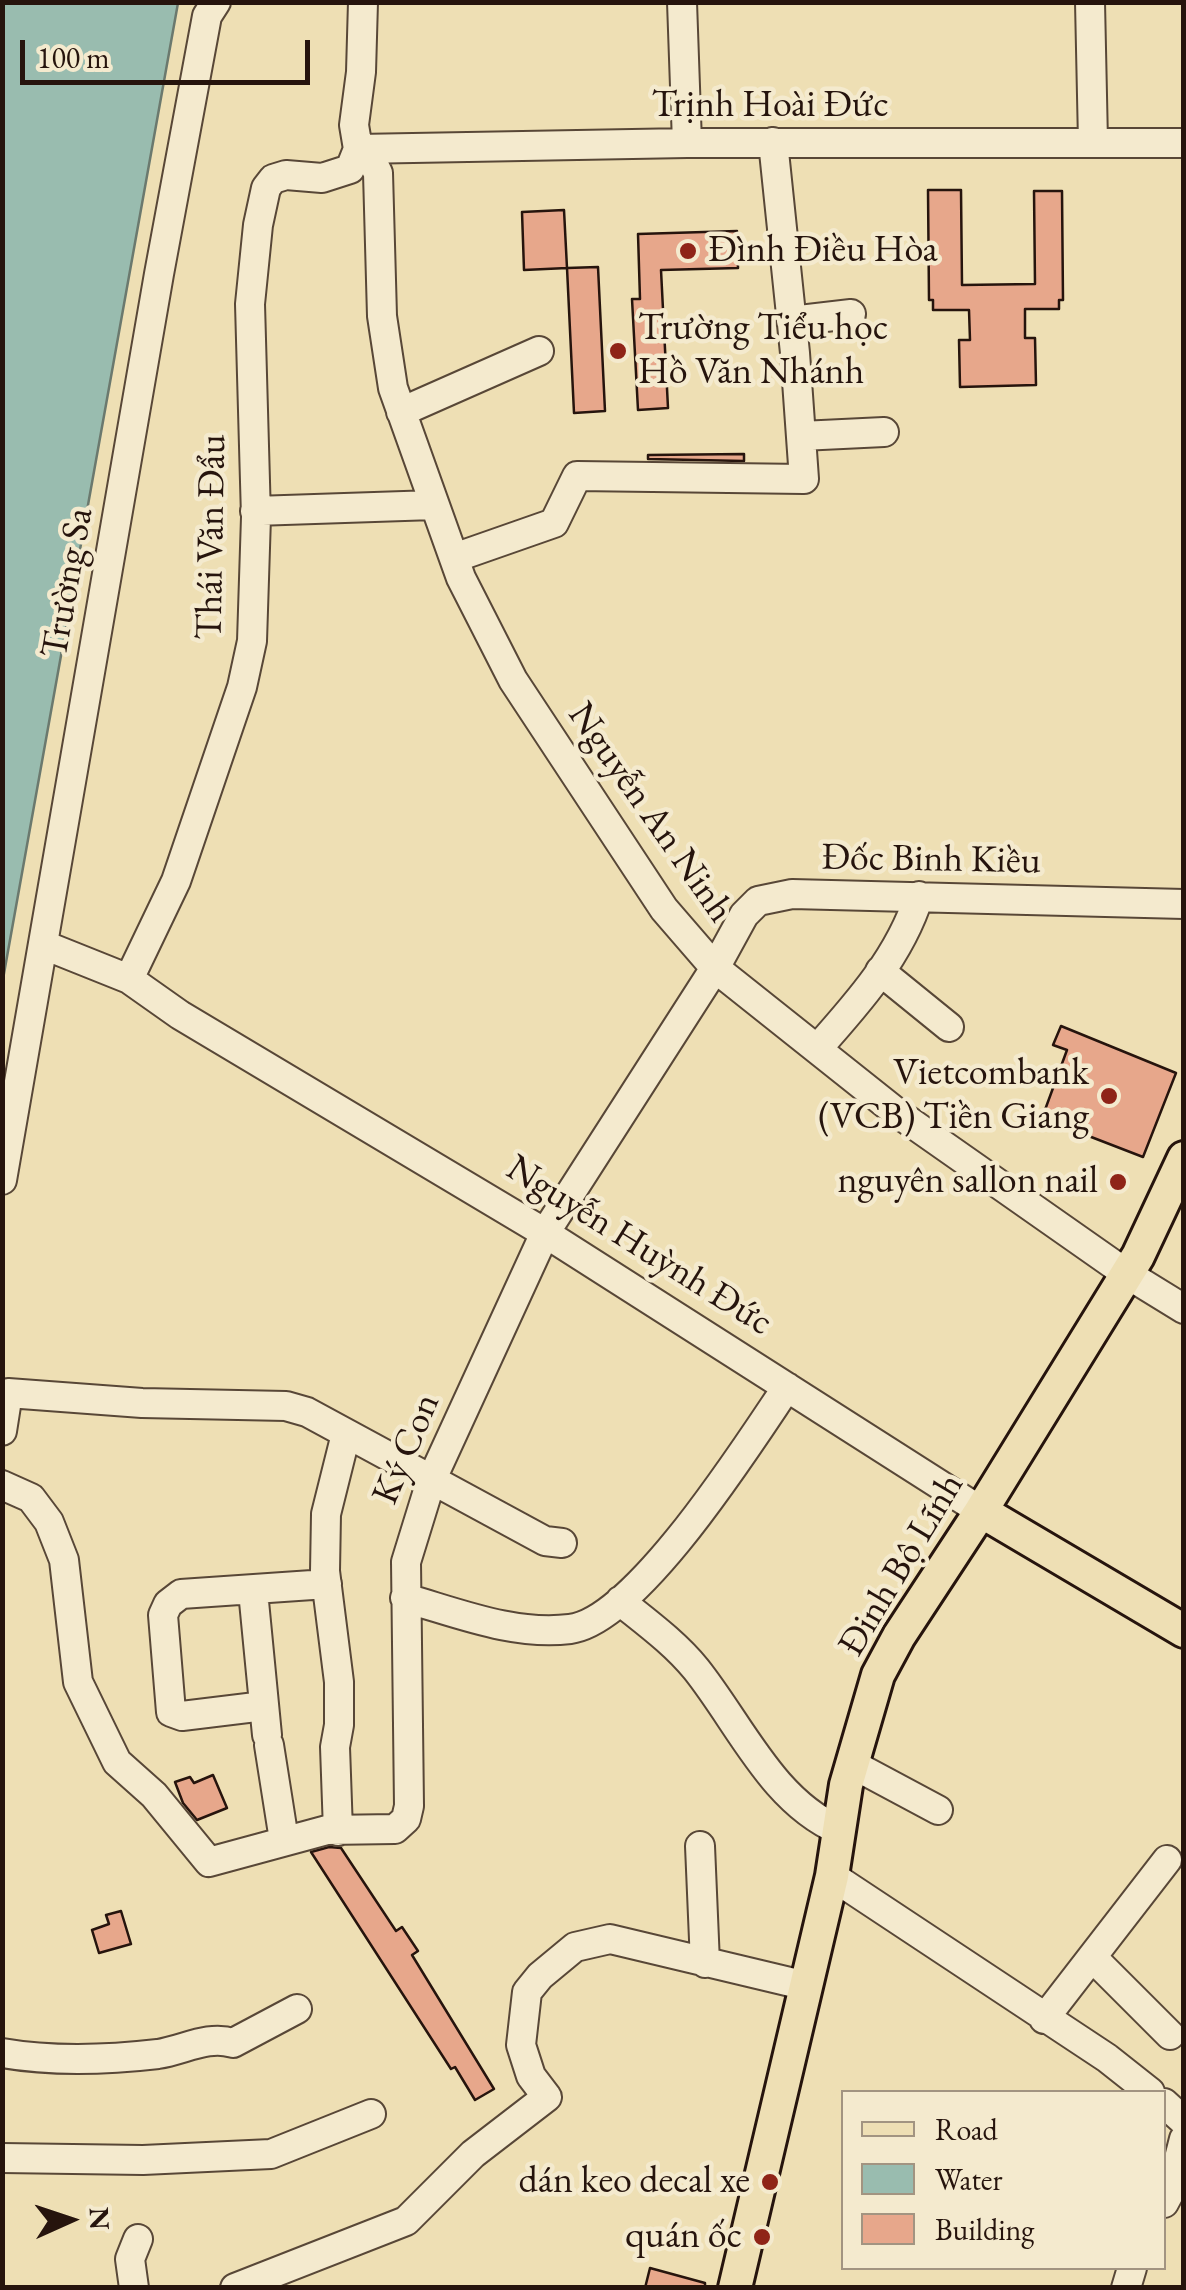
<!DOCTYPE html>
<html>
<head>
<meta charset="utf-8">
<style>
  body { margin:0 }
  #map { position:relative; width:1186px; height:2290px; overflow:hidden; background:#eedfb4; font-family:"EB Garamond",serif }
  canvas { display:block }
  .frame { position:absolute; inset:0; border:5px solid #26140d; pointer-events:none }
  .legend { position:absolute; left:841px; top:2090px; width:325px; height:180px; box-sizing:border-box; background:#f4eace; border:2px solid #a29481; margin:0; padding:12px 18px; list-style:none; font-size:30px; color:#26140d }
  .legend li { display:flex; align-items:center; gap:20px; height:50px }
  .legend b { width:50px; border:2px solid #a29481 }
  .north { position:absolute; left:20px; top:2170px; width:100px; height:100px; -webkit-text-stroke:8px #f4eace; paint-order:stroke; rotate:87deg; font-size:28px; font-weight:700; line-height:40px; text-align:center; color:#26140d }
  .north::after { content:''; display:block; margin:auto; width:35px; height:45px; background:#26140d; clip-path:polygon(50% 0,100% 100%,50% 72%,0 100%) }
  .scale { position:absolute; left:20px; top:40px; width:290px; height:45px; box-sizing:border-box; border:5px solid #26140d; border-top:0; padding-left:12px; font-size:30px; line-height:35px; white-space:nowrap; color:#26140d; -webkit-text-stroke:8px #f4eace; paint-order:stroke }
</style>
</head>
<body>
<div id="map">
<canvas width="1186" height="2290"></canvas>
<div class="frame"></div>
<ul class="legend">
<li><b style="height:12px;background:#eedfb4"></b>Road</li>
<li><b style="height:28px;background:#99bcaf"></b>Water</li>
<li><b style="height:28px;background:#e7a78b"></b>Building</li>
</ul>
<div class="north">N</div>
<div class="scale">100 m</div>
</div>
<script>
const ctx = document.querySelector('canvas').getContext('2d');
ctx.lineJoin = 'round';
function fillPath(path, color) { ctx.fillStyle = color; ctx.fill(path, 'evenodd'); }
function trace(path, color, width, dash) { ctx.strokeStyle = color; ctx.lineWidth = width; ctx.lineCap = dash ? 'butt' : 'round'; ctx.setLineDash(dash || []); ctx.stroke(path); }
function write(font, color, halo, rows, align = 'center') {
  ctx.font = font + ' "EB Garamond",serif'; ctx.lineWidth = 9; ctx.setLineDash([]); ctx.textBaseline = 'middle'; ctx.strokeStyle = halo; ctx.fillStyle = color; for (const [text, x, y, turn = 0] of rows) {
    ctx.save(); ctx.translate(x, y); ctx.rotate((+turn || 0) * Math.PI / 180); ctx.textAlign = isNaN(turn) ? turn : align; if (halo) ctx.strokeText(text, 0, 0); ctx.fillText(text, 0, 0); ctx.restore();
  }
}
const water = new Path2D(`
  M3,2L178,3L3,979L2,3Z`);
fillPath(water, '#99bcaf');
trace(water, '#6b796e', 2.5);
const building = new Path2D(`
  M928,190H961L962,285L1035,284L1034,191H1062L1063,300H1059V309H1025V338H1035L1036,385L960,387L959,340H970L969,310H933V300H929Z
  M564,210L567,268L524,270L522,212Z
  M737,231L738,268L661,270L668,408L638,410L632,299H640L638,234Z
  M598,267L605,411L574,413L567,268Z
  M744,454V461L648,459V455Z
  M1061,1026L1176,1073L1143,1157L1042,1118L1067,1050L1053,1045Z
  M213,1775L227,1808L197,1820L183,1803L175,1782L190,1777L194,1783Z
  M329,1847L341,1848L396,1931L402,1927L418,1951L412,1955L494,2089L475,2100L455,2067L451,2069L311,1852Z
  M121,1911L131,1944L99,1953L92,1930L109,1924L106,1915Z
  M650,2268L705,2283V2288H645Z`);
fillPath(building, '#e7a78b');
trace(building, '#26140d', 2.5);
const minor = new Path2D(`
  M682,2L687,143
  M1090,2L1093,142
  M358,149L687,143H1184
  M367,151L378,173L382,316L393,388L461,578L513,680L664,909L715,968L896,1112L1127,1274L1184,1309
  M791,321L851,314
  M401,412L539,351
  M801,436L884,432
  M255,511L434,505
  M454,558L554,523L577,476L804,479L795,353L773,142
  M44,945L129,979L180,1015L545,1233L981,1511
  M880,971L949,1027
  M129,979L176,881L242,687L252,641L256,517L250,304L258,225L266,188L273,179L286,175L322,178L350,169L358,149L354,125L361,72L363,2
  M817,1049C858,1003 900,956 919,896
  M2,1180L159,274L207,16L216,2
  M2,1431L8,1393L142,1403L286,1406L307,1412L545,1541L562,1543
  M2,1485L31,1498L49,1522L64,1560L78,1682L117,1762L154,1795L209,1862L327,1830L395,1829L406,1819L409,1806L406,1562L431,1481L545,1233L715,968L744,915L758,901L792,894L1184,904
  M253,1591L267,1735
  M405,1598C458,1613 514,1636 570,1629C637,1621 749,1443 787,1387
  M620,1601C646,1622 675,1643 696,1669C740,1724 772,1801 839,1830
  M264,1706L182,1716L171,1712L163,1615L168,1604L181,1594L327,1584
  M269,1745L284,1840
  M852,1764L938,1810
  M338,1831L335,1747L339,1725V1682L325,1571L326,1514L346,1434
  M700,1846L705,1963
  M832,1876L1107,2058L1150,2092
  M1092,1957L1170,2035
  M1044,2019L1167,1860
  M2,2053C54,2062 106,2060 158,2054C184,2050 208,2035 233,2043L297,2009
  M1164,2103L1184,2121
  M2,2158L143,2160L271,2154L371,2114
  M1164,2203L1171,2190L1184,2139
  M134,2288L130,2259L138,2239
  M235,2288L406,2221L473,2154L547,2097L531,2076L521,2045L527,1992L540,1976L575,1947L610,1939L807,1986
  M1126,2288L1132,2268`);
const major = new Path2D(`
  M981,1511L1184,1631
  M735,2288L832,1876L846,1785L878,1675L899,1636L981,1511L1138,1256L1184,1158`);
trace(minor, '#584737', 32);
trace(major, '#26140d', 38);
trace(minor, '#f4eace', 28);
trace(major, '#eedfb4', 32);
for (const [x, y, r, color] of [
  [688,251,10,"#8f2418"],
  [618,351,10,"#8f2418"],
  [1109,1096,10,"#8f2418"],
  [1118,1182,10,"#8f2418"],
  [770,2182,10,"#8f2418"],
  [762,2237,10,"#8f2418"]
]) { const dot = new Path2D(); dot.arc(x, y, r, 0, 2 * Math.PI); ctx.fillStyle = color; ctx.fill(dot); trace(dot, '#f4eace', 4); }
write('38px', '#26140d', '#f4eace', [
  ["Trịnh Hoài Đức",770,106],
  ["Thái Văn Đẩu",212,537,-89],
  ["Trường Sa",68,583,-80],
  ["Nguyễn An Ninh",650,813,55],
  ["Đốc Binh Kiều",931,860,1],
  ["Nguyễn Huỳnh Đức",639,1246,32],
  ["Ký Con",407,1449,-67],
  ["Đinh Bộ Lĩnh",902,1565,-59]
]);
write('38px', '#26140d', '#f4eace', [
  ["Đình Điều Hòa",708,251,"left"],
  ["Trường Tiểu học",638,329,"left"],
  ["Hồ Văn Nhánh",638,373,"left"],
  ["Vietcombank",1089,1074],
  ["(VCB) Tiền Giang",1089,1118],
  ["nguyên sallon nail",1098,1182],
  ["dán keo decal xe",750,2182],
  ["quán ốc",742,2237]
], 'right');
</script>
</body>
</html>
